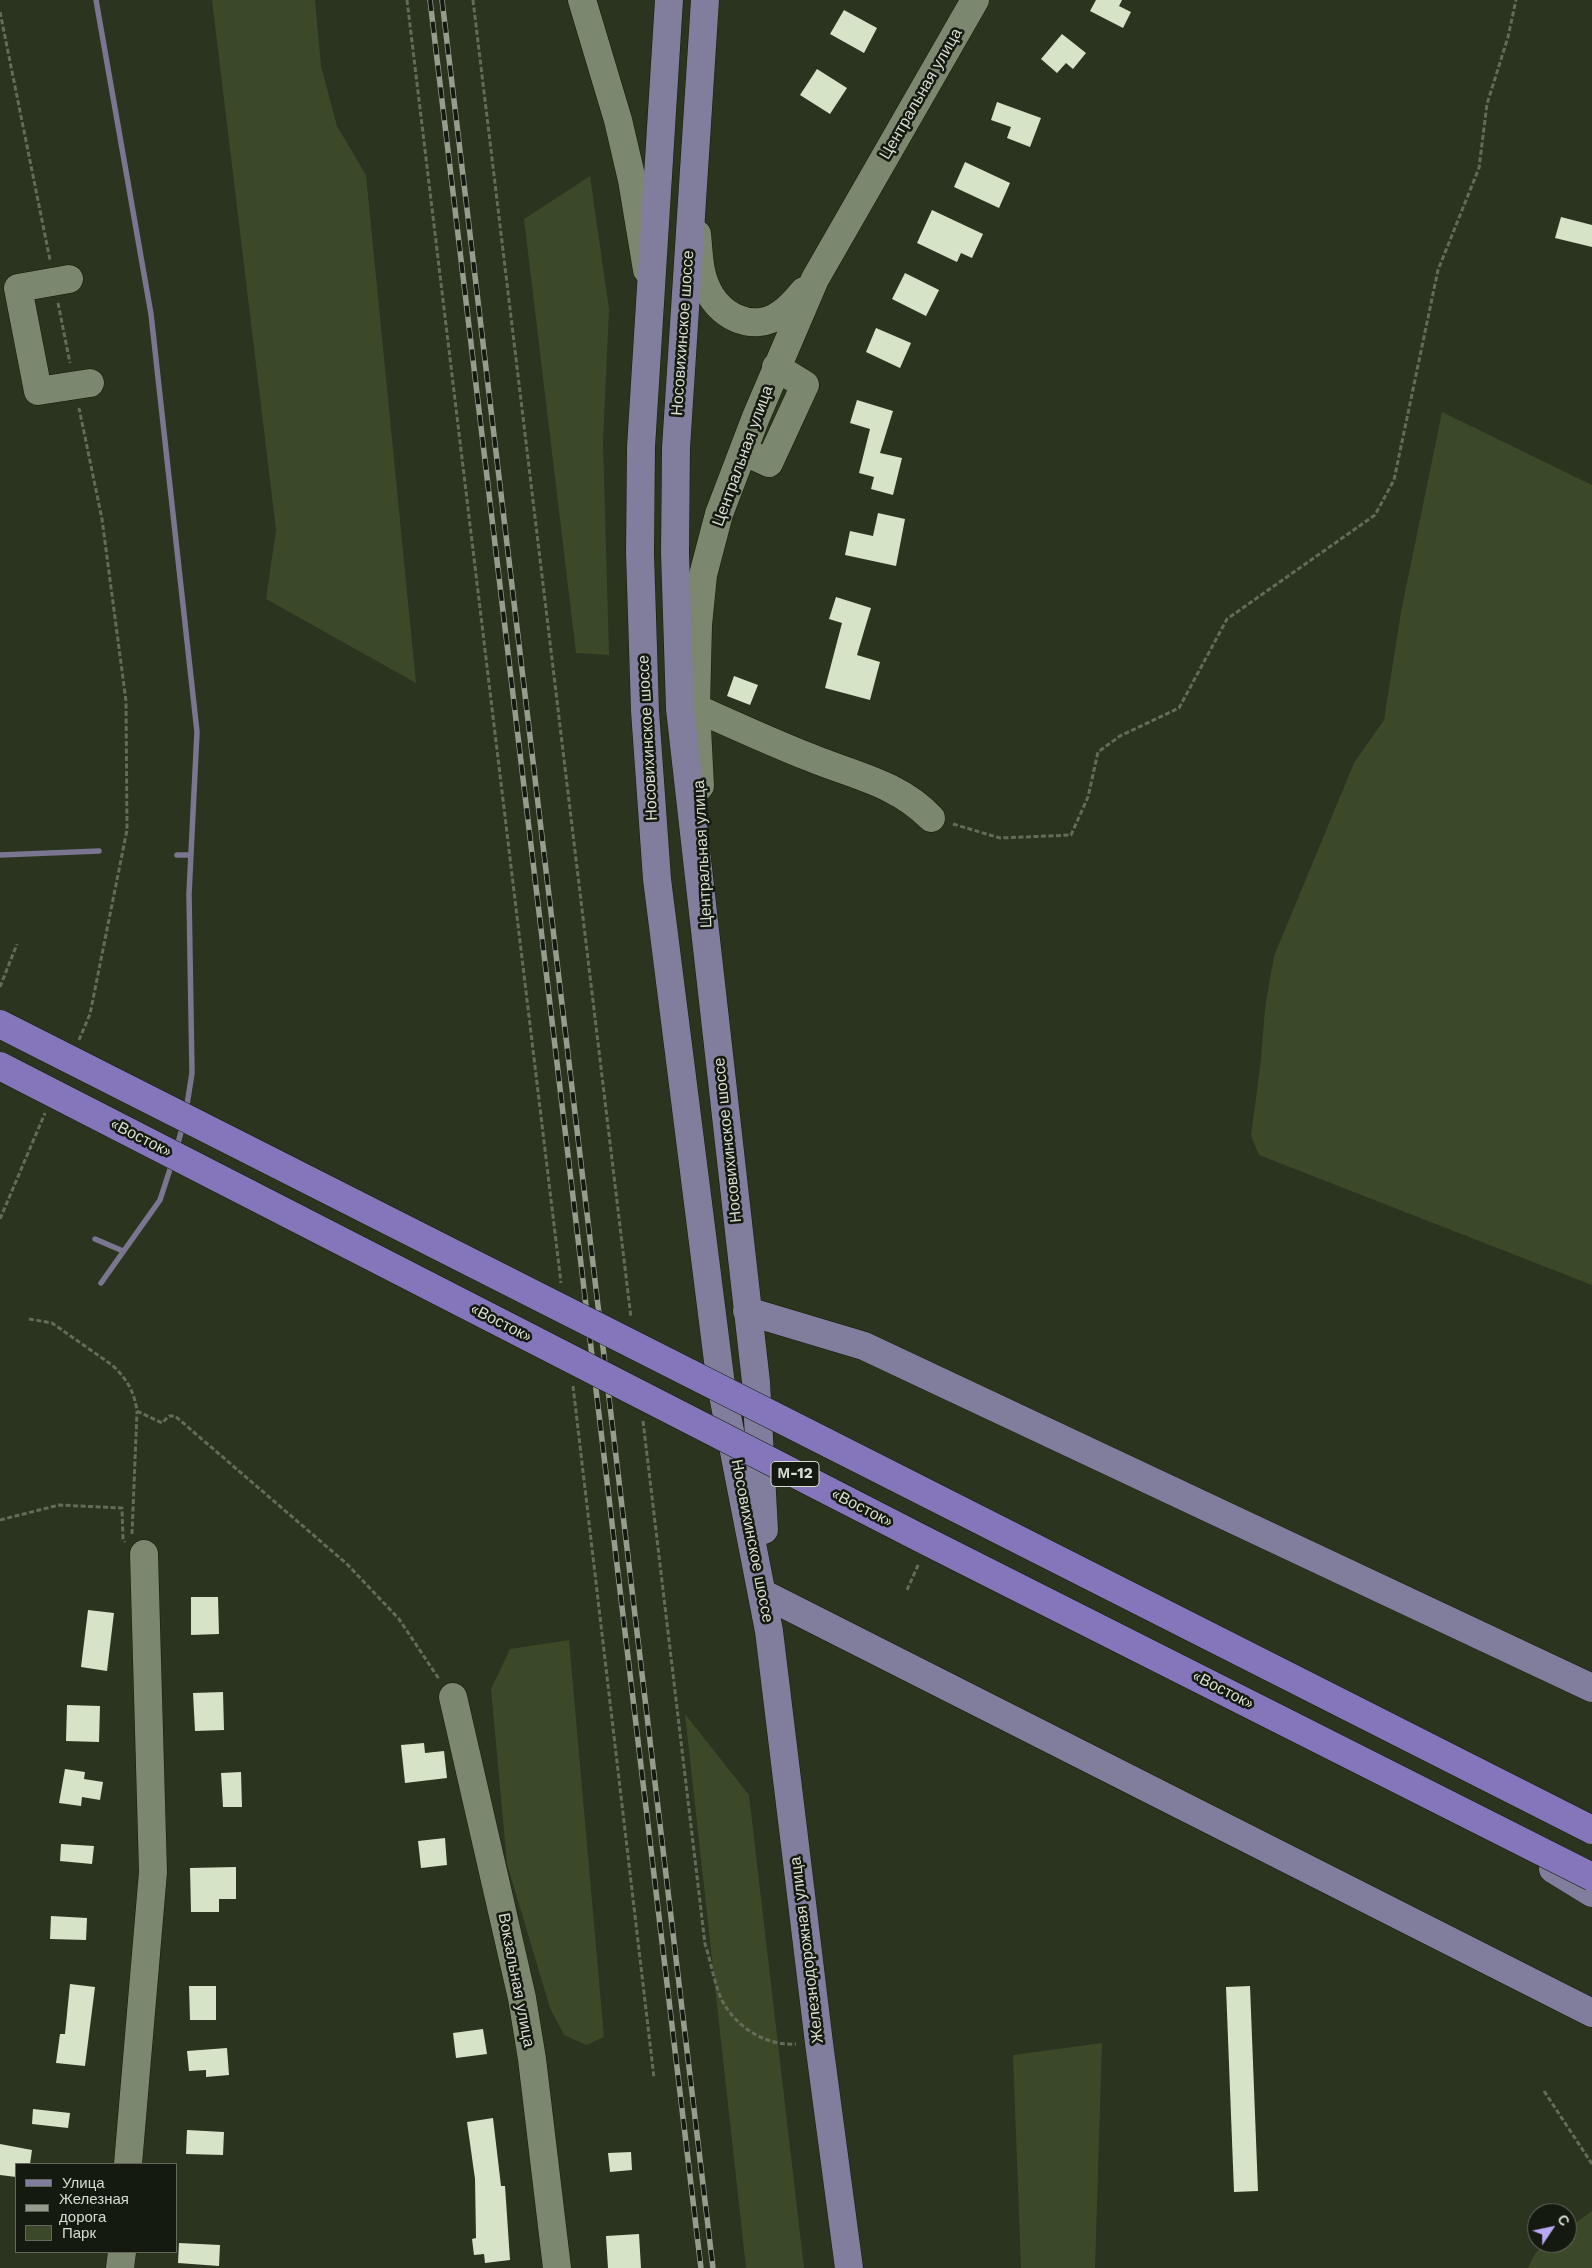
<!DOCTYPE html>
<html>
<head>
<meta charset="utf-8">
<style>
  body { margin:0 }
  #map { position:relative; width:1592px; height:2268px; overflow:hidden; background:#2a341e; font-family:"Work Sans",sans-serif }
  canvas { display:block }
  .legend { position:absolute; left:15px; top:2163px; width:162px; height:90px; box-sizing:border-box; background:#151a10; border:1px solid #63685d; margin:0; padding:6px 9px; list-style:none; font-size:15px; color:#d7ddd0 }
  .legend li { display:flex; align-items:center; gap:10px; height:25px }
  .legend b { width:25px; border:1px solid #63685d }
  .north { position:absolute; left:1527px; top:2203px; width:50px; height:50px; box-sizing:border-box; background:#151a10; border:1px solid #63685d; border-radius:50%; rotate:56deg; font-size:14px; font-weight:700; line-height:20px; text-align:center; color:#d7ddd0 }
  .north::after { content:''; display:block; margin:auto; width:18px; height:22px; background:#baaaf6; clip-path:polygon(50% 0,100% 100%,50% 72%,0 100%) }
</style>
</head>
<body>
<div id="map">
<canvas width="1592" height="2268"></canvas>
<ul class="legend">
<li><b style="height:6px;background:#817d9d"></b>Улица</li>
<li><b style="height:6px;background:#969d8d"></b>Железная дорога</li>
<li><b style="height:14px;background:#3b4929"></b>Парк</li>
</ul>
<div class="north">С</div>
</div>
<script>
const ctx = document.querySelector('canvas').getContext('2d');
ctx.lineJoin = 'round';
function fillPath(path, color) { ctx.fillStyle = color; ctx.fill(path, 'evenodd'); }
function trace(path, color, width, dash) { ctx.strokeStyle = color; ctx.lineWidth = width; ctx.lineCap = dash ? 'butt' : 'round'; ctx.setLineDash(dash || []); ctx.stroke(path); }
function write(font, color, halo, rows, align = 'center') {
  ctx.font = font + ' "Work Sans",sans-serif'; ctx.lineWidth = 5; ctx.setLineDash([]); ctx.textBaseline = 'middle'; ctx.strokeStyle = halo; ctx.fillStyle = color; for (const [text, x, y, turn = 0] of rows) {
    ctx.save(); ctx.translate(x, y); ctx.rotate((+turn || 0) * Math.PI / 180); ctx.textAlign = isNaN(turn) ? turn : align; if (halo) ctx.strokeText(text, 0, 0); ctx.fillText(text, 0, 0); ctx.restore();
  }
}
fillPath(new Path2D(`
  M212,0H315L321,66L337,126L366,175L416,683L266,599L276,530Z
  M590,176L609,309L603,442L609,655L576,653L524,219Z
  M1442,412L1592,485V1285L1259,1155L1251,1136L1261,1059L1265,1008L1274,956L1354,763L1384,720L1401,612Z
  M569,1640L604,2037L586,2045L564,2035L550,2008L507,1864L491,1689L510,1649Z
  M685,1714L749,1795L804,2268H746Z
  M1102,2043L1095,2268H1021L1013,2055Z
  M1592,2211V2268H1528C1538,2245 1542,2243 1567,2243V2229Z`), '#3b4929');
trace(new Path2D(`
  M96,0L151,314L197,732L189,894L192,1073L186,1111
  M0,855L99,851
  M177,855H191
  M176,1150L183,1125
  M95,1239L123,1251
  M101,1283L160,1200L172,1163`), '#7a7590', 5.5);
fillPath(new Path2D(`
  M1096,0H1122L1119,6L1131,12L1123,28L1090,11Z
  M844,10L877,28L864,53L830,34Z
  M1062,34L1086,53L1073,69L1066,63L1057,73L1041,59Z
  M817,69L847,88L830,114L800,95Z
  M997,102L1041,118L1030,147L1007,138L1011,127L991,120Z
  M965,162L1010,183L999,208L954,187Z
  M932,210L983,234L972,258L961,253L957,262L917,243Z
  M1561,217L1592,225V247L1555,238Z
  M905,273L939,290L926,316L892,299Z
  M876,328L911,343L900,368L866,352Z
  M857,400L893,411L880,453L902,458L893,495L871,489L874,477L859,473L870,429L850,423Z
  M878,513L905,519L896,566L845,555L850,531L873,536Z
  M836,597L871,608L857,655L880,662L870,700L825,688L842,623L829,619Z
  M734,676L758,685L750,705L727,696Z
  M191,1597H218L219,1634L191,1635Z
  M88,1610L114,1613L107,1671L81,1667Z
  M223,1692L224,1730L195,1731L193,1693Z
  M67,1705L100,1706L99,1742L66,1741Z
  M424,1743L425,1753L444,1751L447,1778L405,1783L401,1745Z
  M65,1769L85,1772L84,1779L103,1782L100,1800L82,1797L81,1806L59,1803Z
  M241,1772L242,1807H223L221,1773Z
  M445,1838L447,1865L421,1868L418,1841Z
  M61,1844L94,1846L92,1864L60,1861Z
  M236,1867V1899H219V1912H191L190,1868Z
  M51,1916L87,1918L86,1940L50,1939Z
  M70,1984L95,1987L85,2066L56,2063L60,2034H65Z
  M189,1986H216V2020H190Z
  M1250,1986L1258,2191L1234,2192L1226,1987Z
  M483,2029L487,2054L456,2058L453,2033Z
  M227,2048L229,2075L206,2077V2070L189,2071L187,2051Z
  M33,2109L70,2113L68,2128L32,2124Z
  M493,2118L501,2186H505L510,2260L485,2263L484,2254L474,2255L472,2239L476,2238L475,2179L467,2122Z
  M187,2130L224,2132L223,2155L186,2154Z
  M0,2144L32,2150L30,2164H16V2177L0,2175Z
  M631,2152L632,2170L610,2172L608,2153Z
  M639,2234L641,2268H608L606,2236Z
  M179,2243L220,2245L219,2266L178,2263Z`), '#d6e3c7');
const minor = new Path2D(`
  M582,0L618,120L632,180L647,270
  M697,234C699,250 698,268 705,284C717,315 752,335 782,313C791,307 797,299 804,291
  M69,279L18,288L38,391L90,383
  M743,451L769,463L805,385L776,367
  M696,708C734,725 771,742 809,757C852,775 898,783 931,818
  M700,786L696,708L698,625L703,575L719,514L756,417L815,279L975,0
  M453,1697L522,1998L532,2059L557,2268
  M128,2164L153,1872L144,1554
  M120,2268L122,2252`);
const major = new Path2D(`
  M669,0L641,447L640,553L645,711L657,879L721,1385L769,1631L819,2043L849,2268
  M705,0L676,448L675,553L680,709L756,1382L764,1530
  M747,1311L864,1346L1592,1688
  M762,1593L1592,2013
  M1553,1869L1592,1893`);
trace(minor, '#131b07', 29);
trace(major, '#131b07', 29);
trace(new Path2D(`
  M407,0L561,1283
  M473,0L631,1318
  M0,12L50,260
  M58,303L70,363
  M953,824L1000,838L1071,835L1088,797L1098,752L1120,736L1179,708L1227,619L1375,515L1394,480L1438,270L1479,168L1487,104L1508,37L1516,0
  M0,987L17,944
  M79,1040L90,1014L127,830L126,701L102,519L79,408
  M0,1219L45,1113
  M29,1319L52,1323L112,1365C127,1379 134,1391 137,1411L162,1423L169,1416H175L347,1564L399,1619L439,1679
  M573,1386L654,2078
  M643,1421L705,1944C711,1961 715,1989 724,2004C739,2029 767,2046 796,2044
  M0,1520L59,1505L122,1508L123,1539L125,1542
  M132,1534L137,1411
  M907,1590L919,1563
  M1544,2091L1592,2164`), '#636c59', 3, [5, 2.5]);
trace(minor, '#7b876e', 28);
trace(major, '#817d9d', 28);
const rail = new Path2D(`
  M430,0L701,2268
  M442,0L713,2268`);
trace(rail, '#969d8d', 5.5);
trace(rail, '#151a10', 4, [11]);
const highwayBridge = new Path2D(`
  M0,1024L1592,1830
  M0,1066L928,1542L1592,1877`);
trace(highwayBridge, '#131b07', 29, []);
trace(highwayBridge, '#8576bc', 28);
for (const [x, y, w] of [
  [795,1474,48]
]) { const box = new Path2D(); box.roundRect(x - w / 2, y - 12.5, w, 25, 4); ctx.fillStyle = '#151a10'; ctx.fill(box); trace(box, '#d7ddd0', 1); }
write('bold 15px', '#d7ddd0', null, [
  ["М-12",795,1474]
]);
write('16px', '#d7ddd0', '#151a10', [
  ["Центральная улица",921,94,-60],
  ["Носовихинское шоссе",683,333,-86],
  ["Центральная улица",743,456,-70],
  ["Носовихинское шоссе",648,738,-93],
  ["Центральная улица",703,854,-93],
  ["«Восток»",141,1138,27],
  ["Носовихинское шоссе",728,1140,-96],
  ["«Восток»",501,1323,27],
  ["«Восток»",862,1508,27],
  ["Носовихинское шоссе",752,1541,79],
  ["«Восток»",1223,1690,27],
  ["Железнодорожная улица",807,1950,-97],
  ["Вокзальная улица",516,1980,79]
]);
</script>
</body>
</html>
